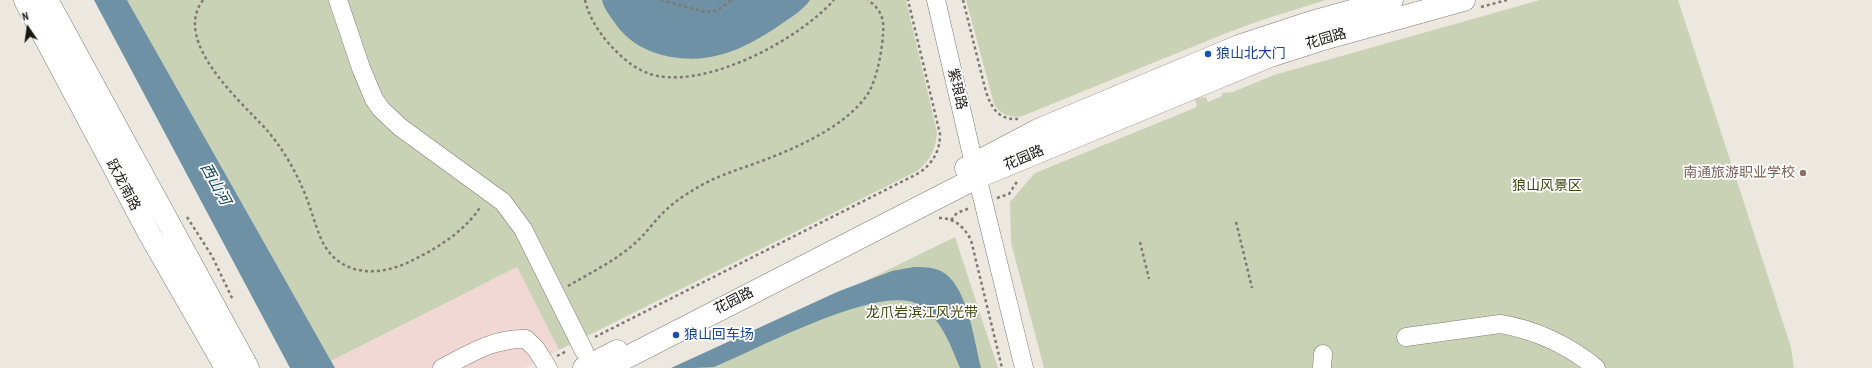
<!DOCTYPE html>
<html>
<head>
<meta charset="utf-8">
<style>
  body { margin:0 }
  #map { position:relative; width:1872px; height:368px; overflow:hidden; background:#ede8df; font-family:"PT Sans Narrow",sans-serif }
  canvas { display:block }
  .north { position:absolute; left:8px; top:8px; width:40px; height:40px; -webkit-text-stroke:3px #fff; paint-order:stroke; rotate:347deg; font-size:11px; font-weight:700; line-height:16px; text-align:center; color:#1a1815 }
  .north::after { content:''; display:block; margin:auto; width:14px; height:18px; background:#1a1815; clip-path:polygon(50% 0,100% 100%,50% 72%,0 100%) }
</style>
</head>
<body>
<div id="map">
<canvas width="1872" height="368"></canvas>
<div class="north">N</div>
</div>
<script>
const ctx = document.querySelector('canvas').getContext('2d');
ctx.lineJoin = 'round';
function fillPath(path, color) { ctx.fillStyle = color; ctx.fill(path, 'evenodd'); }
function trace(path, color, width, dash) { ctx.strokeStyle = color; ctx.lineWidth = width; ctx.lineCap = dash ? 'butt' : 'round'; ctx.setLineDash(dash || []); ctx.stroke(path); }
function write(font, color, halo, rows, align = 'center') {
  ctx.font = font + ' "PT Sans Narrow","Noto Sans SC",sans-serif'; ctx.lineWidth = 3.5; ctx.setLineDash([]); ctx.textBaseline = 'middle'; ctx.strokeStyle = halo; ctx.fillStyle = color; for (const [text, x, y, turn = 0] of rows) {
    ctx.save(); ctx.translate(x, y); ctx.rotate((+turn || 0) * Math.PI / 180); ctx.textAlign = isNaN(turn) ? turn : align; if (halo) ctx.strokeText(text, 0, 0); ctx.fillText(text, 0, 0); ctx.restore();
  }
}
fillPath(new Path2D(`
  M517,267L559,350L524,368H335L331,361Z`), '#f2d8d5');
fillPath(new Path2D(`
  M127,0H906L937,132C936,149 930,161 917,171L559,350L517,267L331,361Z
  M966,0H1326L1262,20L1229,32L1020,117C1008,117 1000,114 994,104Z
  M1540,0H1678L1791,347L1794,368H1044L1011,243L1010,202L1035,173L1197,107L1195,99L1206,97L1208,102L1222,96V93L1233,92L1274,75Z
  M955,237L998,368H687Z`), '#cad2b5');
fillPath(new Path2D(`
  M94,0H127L335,368H290Z
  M602,0H810C803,10 790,18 780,25C762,37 744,48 723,54C687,65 640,57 617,26C612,18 604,10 602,0Z
  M914,267C922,267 933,267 941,271C968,285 974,341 981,368H960C951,346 941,318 919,305C880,282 755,351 714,367C704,368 682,368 671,368L837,292L892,271Z`), '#6f91a6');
const minor = new Path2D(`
  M338,0L361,68L374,99L381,109L400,127L503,202L523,229L584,351
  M936,0L974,164L1024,368
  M1406,337L1500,324C1534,329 1570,346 1596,368
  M442,368C470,354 493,338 526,339L536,349L548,368
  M1322,368L1323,354`);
const major = new Path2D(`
  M25,0L150,235L226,368
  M47,0L248,368
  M966,168L1038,130L1239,46L1315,21L1392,0
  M584,368L617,351
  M606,368L978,177L1270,56L1320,40L1464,0`);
trace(minor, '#817c74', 19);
trace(major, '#817c74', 23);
trace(new Path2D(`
  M203,0C172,41 239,100 265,128C280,145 293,166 302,187C310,204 314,223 322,241C340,277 379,277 411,261C438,248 465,231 481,206
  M585,0C589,18 600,34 612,47C624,60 640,73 658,76C712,86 799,39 834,0
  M661,0L705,12L716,11L732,0
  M963,0L986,92C992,109 999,120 1018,119
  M1481,7L1507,0
  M997,198L1009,194L1018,180
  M187,217L212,256L233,300
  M939,218C955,218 964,227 971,240L1002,368
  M951,220L957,213L970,208
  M1236,222L1252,288
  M1140,242L1149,279
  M568,286C590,273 615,261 634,244C646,234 654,221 665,211C675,201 688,193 700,186C721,174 744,168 767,159C801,146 849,124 869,92C876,79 880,60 882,45C884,25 886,13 868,0
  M595,337L919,173C933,163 940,151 940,134L908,0
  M557,356L567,351`), '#7d7974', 2.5, [3, 3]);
trace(minor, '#fff', 18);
trace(major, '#fff', 22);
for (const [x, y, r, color] of [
  [1208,54,4,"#1a4fb4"],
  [1803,173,4,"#8d6e63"],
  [676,335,4,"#1a4fb4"]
]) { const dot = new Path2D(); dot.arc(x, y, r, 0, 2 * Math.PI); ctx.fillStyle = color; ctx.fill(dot); trace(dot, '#fff', 1.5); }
write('14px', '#1a1815', '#fff', [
  ["花园路",1326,39,-16],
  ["紫琅路",957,89,77],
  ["花园路",1024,158,-23],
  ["跃龙南路",123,185,62],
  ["花园路",734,301,-27]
]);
write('14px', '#164399', '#fff', [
  ["狼山北大门",1216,54],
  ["狼山回车场",684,335]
], 'left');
write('14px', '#785e54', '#fff', [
  ["南通旅游职业学校",1795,173]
], 'right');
write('14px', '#3c460d', '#fff', [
  ["狼山风景区",1547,186],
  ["龙爪岩滨江风光带",922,313]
]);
write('italic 15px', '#144259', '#fff', [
  ["西山河",215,184,61]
]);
</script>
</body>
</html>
